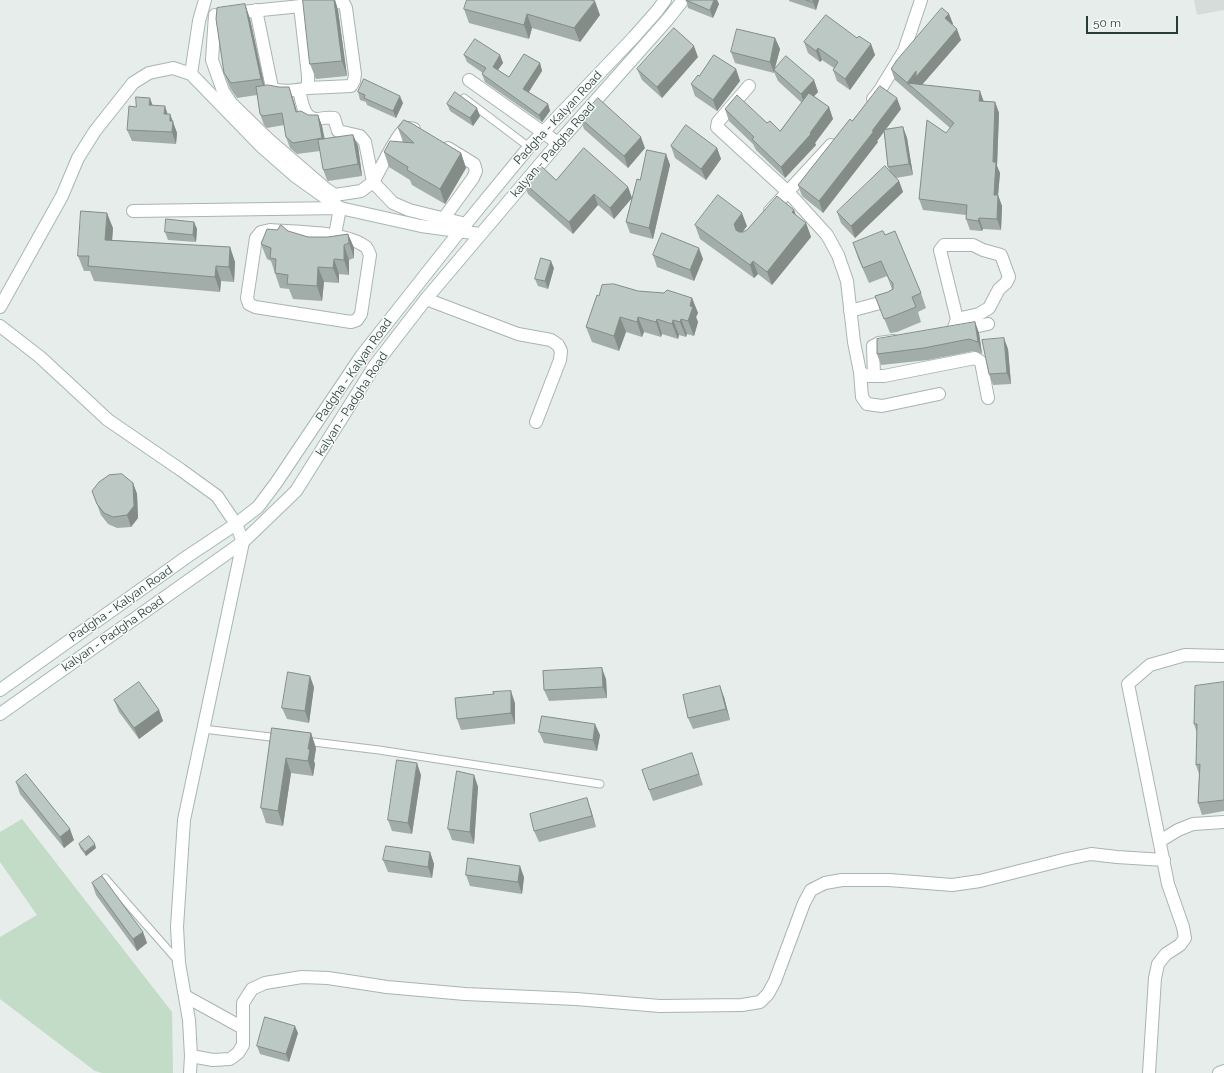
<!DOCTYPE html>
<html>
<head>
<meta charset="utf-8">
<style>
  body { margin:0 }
  #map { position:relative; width:1224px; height:1073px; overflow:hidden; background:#e6edea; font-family:Raleway,sans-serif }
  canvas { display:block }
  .scale { position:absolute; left:1086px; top:16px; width:92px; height:18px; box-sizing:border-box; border:2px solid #273e36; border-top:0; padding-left:5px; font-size:12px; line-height:14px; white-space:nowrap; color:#273e36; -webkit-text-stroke:3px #f7faf8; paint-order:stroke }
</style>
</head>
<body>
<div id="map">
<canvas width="1224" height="1073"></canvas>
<div class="scale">50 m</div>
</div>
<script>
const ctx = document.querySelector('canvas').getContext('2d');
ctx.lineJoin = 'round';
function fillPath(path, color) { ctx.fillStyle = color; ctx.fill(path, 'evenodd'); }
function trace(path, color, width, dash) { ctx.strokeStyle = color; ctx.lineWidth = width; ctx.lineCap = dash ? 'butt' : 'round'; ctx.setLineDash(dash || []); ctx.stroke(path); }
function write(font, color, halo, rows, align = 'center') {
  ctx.font = font + ' Raleway,sans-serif'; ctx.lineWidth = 3; ctx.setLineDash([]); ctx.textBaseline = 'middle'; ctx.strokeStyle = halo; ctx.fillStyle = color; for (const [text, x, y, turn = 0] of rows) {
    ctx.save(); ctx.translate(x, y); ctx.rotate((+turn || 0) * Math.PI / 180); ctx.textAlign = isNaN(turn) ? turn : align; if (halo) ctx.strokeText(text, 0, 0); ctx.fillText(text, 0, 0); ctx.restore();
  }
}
fillPath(new Path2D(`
  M1194,0H1224V10L1197,15Z`), '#d4ddd9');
fillPath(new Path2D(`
  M22,819L172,1012L173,1073H102L95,1071L0,999V937L37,915L0,862V832Z`), '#c2dcc7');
const lane = new Path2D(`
  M464,98L529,147
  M203,729L279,738
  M305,741L379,750L600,784
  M105,878L178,961`);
const street = new Path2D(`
  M256,10L272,88C279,93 299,90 308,88V75L300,6
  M232,13L340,2L344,4L346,8L355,74L354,81L351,86L308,88
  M215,15L212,60L223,91L231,103L268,139L326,189L335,195L361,191L373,182L365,142L360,136L338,131L334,118C329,117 323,118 318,119C303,120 302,101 299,90
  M469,80L558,143
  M749,86L718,122L717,127L788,192L827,235L838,255L847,281L854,342L860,372L867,376H884L975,358L981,362L988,398
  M873,99L880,90L904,51L921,0
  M414,129C411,128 408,127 405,129C397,134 379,172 373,182L393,203L409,210L466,224
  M133,211L340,208L335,235
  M770,211L831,145
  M444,218L473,178L476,171L474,164L448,148
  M270,230C295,232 346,231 366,247C368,249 369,253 370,255L361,314L357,320L351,322L255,307L249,304L247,298L256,238L261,232Z
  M426,299L518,334L551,340L558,345L561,351L560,360L536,422
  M850,311L891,300
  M960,330L988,324
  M953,331L957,319L940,250L944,245H973L983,250L1001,255L1009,277L1006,283L999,289L989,308L979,314L957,319
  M860,372L862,397L867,404L882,406L939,394
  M874,376L873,346L879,343L893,341
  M1160,841L1178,830L1193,824L1224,822
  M185,996L243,1028
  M191,1056L213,1060L230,1059L238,1053L243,1045V1003L252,989L265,983L302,977L328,978L387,987L465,994L576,999L660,1006L742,1005L760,1002L768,994L775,981L804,903L811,890L825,883L842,880H889L952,885L980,881L1067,859L1091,854L1117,857L1164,860
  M1149,1073L1155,978L1158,964L1166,954L1180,945L1185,938L1183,927L1168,884L1128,684L1150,665L1185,655L1224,656`);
const secondary = new Path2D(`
  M205,0L199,21L191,74L262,147L295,176L340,208L421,226L480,234
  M0,307L62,196L78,158L95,131L133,83L149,73L173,68L191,74
  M0,326L40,357L108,420L181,470L217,496L236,524L243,542L184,820L177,927L179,963L189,1020L191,1056L190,1073
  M0,690L188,556L236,524L258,507L276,483L362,355L460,231L529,147L634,37L657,11L665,0
  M0,714L243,542L296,491L375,365L426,299L558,143L668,19L683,0
  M1219,1073L1224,1071`);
trace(lane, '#a9b5b0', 9);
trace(street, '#a9b5b0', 14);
trace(secondary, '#a6b8b1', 14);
trace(lane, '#fff', 7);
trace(street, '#fff', 12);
trace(secondary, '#fff', 12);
fillPath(new Path2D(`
  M303,0H335L338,10L347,76L316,79L310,64Z
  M686,0H717L719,4L713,18L688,8Z
  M789,0H819L816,10L789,1Z
  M245,4L250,19L265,86L279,87H289L297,112L308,115H318L322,126L325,139L353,135L358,146L362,176L328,181L327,180L323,169L320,151L297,154L290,148L286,137L284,125L267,128L264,125L260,114L257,95L237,98L230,88L224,73Z
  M464,9L600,15L580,42L532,28L529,39L469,23Z
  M949,14L953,24L952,25L961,40L922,85L984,101L995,102L999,113L997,166L1000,173L998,195L1002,206L1001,230L983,229L982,231L970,230L966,219V215L923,210L919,199L950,128L895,80L891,69Z
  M775,38L780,49L775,68L814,80L818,92L814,96L829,107L833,119L815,143L816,145L785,178L756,150L753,144L729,121L725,109L767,123L780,131L802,103L778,81L774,72V73L735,63L731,52Z
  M857,38L871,44L875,55L850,90L837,81L833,70L834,68L822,60L820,62L808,53L804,42Z
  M464,55H500L503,63L498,70L509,77L540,63L542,71L529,92L548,104L550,111L542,122L485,82L482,74L483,73L467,62Z
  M698,57L662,98L642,80L637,69Z
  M736,69L740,81L717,111L695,96L691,84L699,76Z
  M358,92L403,103L396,118L367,105L366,102L360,100Z
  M447,104L480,116L473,126L450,111Z
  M153,105L167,114H170L177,133L176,144L132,141L127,130L136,107Z
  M901,109L886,129L903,127L907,138L913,175L896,178L899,181L903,192L855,238L841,223L837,212L890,171L888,167L884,132L877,141L878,142L823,213L802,196L798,185L852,121Z
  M580,118L645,148L628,168L584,129Z
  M398,128L461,153L466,168L445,204L412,185L410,180L389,167L384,152L403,142Z
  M671,146L717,148L721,159L706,180L675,158Z
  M666,154L670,165L653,239L630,233L626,222L632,198L614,219L598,205L573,234L528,194L524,183L556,180L628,187L632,198L640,180Z
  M794,210L796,216L806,223L811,237L772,285L758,274L754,278L700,239L695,225L747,226L742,232H743Z
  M194,222L197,229L196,242L168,240L165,232Z
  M113,228L112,240L230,247L235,262L234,282L221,281L220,292L94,281L90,271H84L78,256Z
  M288,231L308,237H328L348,234L354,248V258L349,260V275L339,274V283L324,282L322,301L293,299L289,289L280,288L271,261L267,259L261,244Z
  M885,235L921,293L926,308L918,312L921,322L897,332L890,333L875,296L888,292L892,289L887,276L869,283L858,258L853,243Z
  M653,255L703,259L694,281L657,267Z
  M554,268L548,289L538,286L535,279Z
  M638,291L692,298L698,313L696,317L698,322L694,336L687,334L686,337L679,335L678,339L662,334L661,337L644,332L642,337L626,332L619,351L592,342L586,327Z
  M975,322L979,333L982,354L974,351L928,360L881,365L877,354Z
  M1008,349L1011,384L993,385L989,374Z
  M133,483L137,494L138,518L131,527L117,528L108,524L101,515L92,491Z
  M606,679L607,698L549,701L544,690Z
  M1224,682V811L1202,815L1198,803L1199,774L1196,765L1197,733L1194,724Z
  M314,687L309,723L287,719L282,708Z
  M724,697L730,720L693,729L688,718Z
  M114,700L159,710L163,721L139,739L119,712Z
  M515,703V724L461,730L457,719Z
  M272,728L311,733L316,748L314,761L315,764L313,776L291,773L283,826L266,823L261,808Z
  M539,732L600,735L597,751L544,743Z
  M692,753L703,785L653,801L649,790Z
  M421,775L412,834L392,831L388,820Z
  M474,775L478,787L474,844L452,840L448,829Z
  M16,782L74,840L64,848L20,794Z
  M591,810L596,827L539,842L534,831Z
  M79,844L96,848L86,856L80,848Z
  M430,852L434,864L432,878L388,872L383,860Z
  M466,875L524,877L522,894L470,886Z
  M92,883L143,932L147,943L137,951L96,895Z
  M298,1033L289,1062L260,1054L257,1046Z`), '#a2aca8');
fillPath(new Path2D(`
  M334,0H335L338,10L347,76L342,61Z
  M714,0H717L719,4L713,18L710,10Z
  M813,0H819L816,10L813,2Z
  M595,1L600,15L580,42L574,28Z
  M245,4L250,19L266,94L261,79Z
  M527,14L532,28L529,39L524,25Z
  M949,14L953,24L949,29L945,18Z
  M957,29L961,40L919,88L907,84L916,71Z
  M775,38L780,49L774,71V70V73L770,62Z
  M871,44L875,55L850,90L845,79Z
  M694,46L698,57L662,98L657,87Z
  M818,48L822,60L820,62L816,51Z
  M500,55L503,63L495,74L493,67Z
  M540,63L542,71L526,96L523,89Z
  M736,69L740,81L717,111L713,100Z
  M814,80L818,92L805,106L801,94Z
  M289,87L293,98L300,123L296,112Z
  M980,91L984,102L979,101Z
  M400,96L403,103L396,118L393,111Z
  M150,98L154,109L149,105Z
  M897,98L901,109L877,141L878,142L823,213L819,201L872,131Z
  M995,102L999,113L997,166L1000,173L998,195L1002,206L1001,230L997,219L994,195L993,162Z
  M548,104L550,111L542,122L539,115Z
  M165,106L169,118L164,114Z
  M829,107L833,119L815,143L816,145L785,178L781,167L810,133Z
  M477,108L480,116L473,126L470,118Z
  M170,114L177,133L176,144L172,132L170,121Z
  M318,115L322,126L326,150L322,138Z
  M903,127L907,138L913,175L909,164Z
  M353,135L358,146L362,176L358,164Z
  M641,137L645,148L628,168L624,156Z
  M717,148L721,159L706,180L701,169Z
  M461,153L466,168L445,204L440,189Z
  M666,154L670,165L653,239L649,228Z
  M899,181L903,192L855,238L851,226Z
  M628,187L632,198L614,219L610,208Z
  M594,194L598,205L573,234L569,222Z
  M794,210L799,223L792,212Z
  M107,213L113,228L111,255L105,240Z
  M742,213L747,226L739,237L734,224Z
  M979,218L983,229L982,231L978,221Z
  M194,222L197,229L196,242L193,235Z
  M806,223L811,237L772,285L767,272Z
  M348,234L354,248V258L349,243Z
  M344,245L349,260V275L344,260Z
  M230,247L235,262L234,282L229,267Z
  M699,248L703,259L694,281L690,270Z
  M334,259L339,274V283L333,268Z
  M551,261L554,268L548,289L545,281Z
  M753,261L758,274L754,278L750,265Z
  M216,266L221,281L220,292L215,277Z
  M318,267L324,282L322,301L317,286Z
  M692,298L698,313L696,317L698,322L694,336L688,321L690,306Z
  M620,317L626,332L619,351L614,336Z
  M638,317L644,332L642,337L637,322Z
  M657,319L662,334L661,337L656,322Z
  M681,319L687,334L686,337L680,322Z
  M673,320L679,335L678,339L672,324Z
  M975,322L979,333L982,354L978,342Z
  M1004,338L1008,349L1011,384L1007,373Z
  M133,483L137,494L138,518L131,527L127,515Z
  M602,668L606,679L607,698L603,687Z
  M310,676L314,687L309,723L305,711Z
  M720,686L724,697L730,720L726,709Z
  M511,691L515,703V724L511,713Z
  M159,710L163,721L139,739L134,728Z
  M595,724L600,735L597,751L593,740Z
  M311,733L316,748L314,761L315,764L313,776L308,761V749Z
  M286,758L291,773L283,826L278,811Z
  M417,763L421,775L412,834L408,823Z
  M474,775L478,787L474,844L470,832Z
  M587,798L591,810L596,827L592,816Z
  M70,829L74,840L64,848L60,837Z
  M95,844L96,848L86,856L85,852Z
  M430,852L434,864L432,878L428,867Z
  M520,866L524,877L522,894L518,882Z
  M143,932L147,943L137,951L133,939Z
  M295,1026L298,1033L289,1062L286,1054Z`), '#848c88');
const building = new Path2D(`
  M303,0H334L342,61L310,64Z
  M467,0H591L595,1L574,28L527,14L524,25L464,9Z
  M686,0H714L710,10Z
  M806,0H813V2Z
  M245,4L261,79L231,83L224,73L216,19L217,8Z
  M942,8L949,14L945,18L957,29L916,77V71L907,83L980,91L979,101L995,102L993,162H996L994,195H998L997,219L979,218L978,221L966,219L967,205L919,199L927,120L946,133L954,123L891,69L897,60Z
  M826,15L857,38L859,36L871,44L845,79L833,70L838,62L818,48L816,51L804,42Z
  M674,28L694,46L657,87L637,69Z
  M737,29L775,38L770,62L731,52Z
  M475,39L500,55L493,67L509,77L524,54L540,63L523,89L548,104L539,115L482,74L486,68L464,55Z
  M714,55L736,69L713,100L691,84L698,75L699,76Z
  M786,56L814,80L801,94L774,70Z
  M364,79L400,96L393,111L364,98L365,95L358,92Z
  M268,85L279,87H289L296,112L301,111L308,115H318L322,138L293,143L286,137L282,113L263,116L260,114L256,87Z
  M880,86L897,98L872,131H874L819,201L798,185L850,119L852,121Z
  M455,92L477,108L470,118L447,104Z
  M809,93L829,107L810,133L811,134L781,167L752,139L754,137L725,109L737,95L767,123L770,121L780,131Z
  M136,97L150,98L149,105L165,106L164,114H170V121H173L172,132L127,130L129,106L136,107Z
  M598,98L641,137L624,156L580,118Z
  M404,120L411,123L461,153L440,189L407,170L408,167L384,152L390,141L414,143L398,128Z
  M686,125L717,148L701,169L671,146Z
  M903,127L909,164L888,167L884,130Z
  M353,135L358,164L324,170L323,169L318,140Z
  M584,148L628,187L610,208L594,194L569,222L524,183L540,165L556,180Z
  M647,150L666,154L649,228L626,222L637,179L640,180Z
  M885,166L899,181L851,226L837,212Z
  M718,195L742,213L734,224L736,230L739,232H743L747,230L777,196L794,210L792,212L806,223L767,272L753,261L750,265L695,225Z
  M81,211L107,213L105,240L230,247L229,267L216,266L215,277L88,266L89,256H78Z
  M166,219L194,222L193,235L165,232Z
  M281,225L288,231L308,237H328L348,234L349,243L344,245V260L334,259L333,268L318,267L317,286L287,284L288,275L275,273L276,259L270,258L271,248L261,244L267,229L277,230Z
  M883,231L885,235L895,231L921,293L912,297L916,307L891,317L884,319L875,296L888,292L893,289V283L889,279L881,261L863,268L853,243Z
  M662,233L699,248L690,270L653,255Z
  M541,258L551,261L545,281L535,279Z
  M614,284L638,291L664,293L667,290L692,298L690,306L693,307L688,321L681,319L680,322L673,320L672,324L657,319L656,322L638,317L637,322L620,317L614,336L586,327L597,295L599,296L602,285Z
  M975,322L978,342L969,339L924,348L877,354V339Z
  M1004,338L1007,373L989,374L982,340Z
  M122,474L133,483L134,506L127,515L113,517L104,513L97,504L92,491L99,482L109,475Z
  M602,668L603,687L544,690L543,671Z
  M288,672L310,676L305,711L282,708Z
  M139,682L159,710L134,728L114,700Z
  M1224,682V800L1198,803L1200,764L1196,765L1197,724H1194L1195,686Z
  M720,686L726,709L688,718L683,695Z
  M511,691V713L457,719L455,698L494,694L493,692Z
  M542,716L595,724L593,740L539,732Z
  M272,728L311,733L308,749H310L308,761L286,758L278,811L261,808Z
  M692,753L699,774L649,790L642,770Z
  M397,760L417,763L408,823L388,820Z
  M457,771L474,775L470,832L448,829Z
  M26,774L70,829L60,837L16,782Z
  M587,798L592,816L534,831L530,814Z
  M89,836L95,844L85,852L79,844Z
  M386,846L430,852L428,867L383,860Z
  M468,858L520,866L518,882L466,875Z
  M102,876L143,932L133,939L92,883Z
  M265,1017L295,1026L286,1054L257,1046Z`);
fillPath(building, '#bcc8c3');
trace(building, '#848c88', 1);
write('12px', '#273e36', '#f7faf8', [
  ["Padgha - Kalyan Road",558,118,-47],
  ["kalyan - Padgha Road",553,150,-49],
  ["Padgha - Kalyan Road",354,370,-55],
  ["kalyan - Padgha Road",352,404,-57],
  ["Padgha - Kalyan Road",121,604,-35],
  ["kalyan - Padgha Road",113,634,-35]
]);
</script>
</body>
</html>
